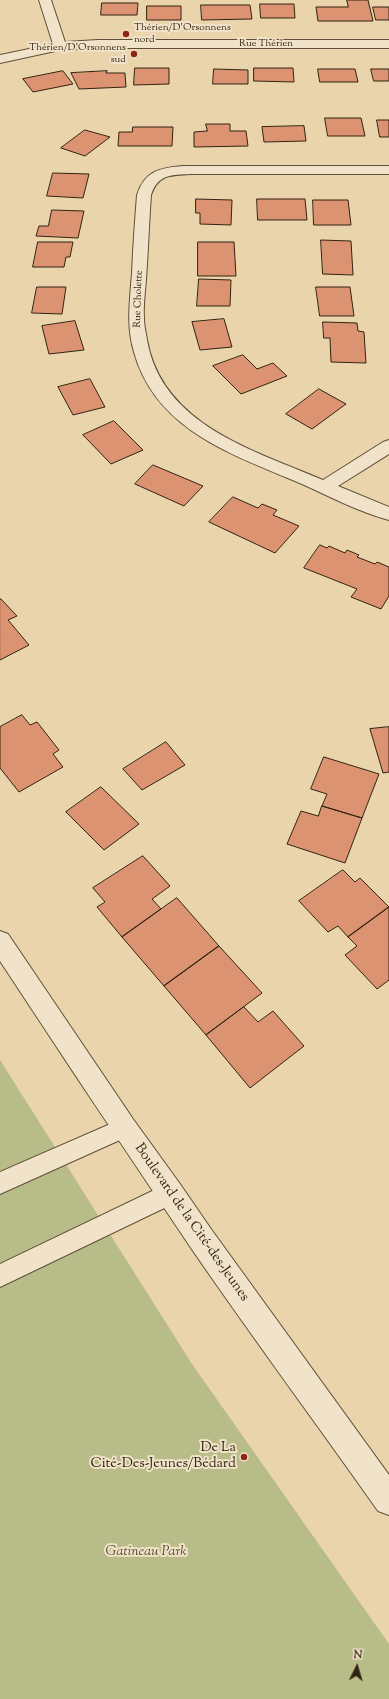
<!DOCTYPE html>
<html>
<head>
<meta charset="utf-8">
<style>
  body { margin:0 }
  #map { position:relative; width:389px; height:1699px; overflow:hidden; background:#ead4ac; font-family:"Sorts Mill Goudy",serif }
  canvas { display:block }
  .north { position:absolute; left:337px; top:1647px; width:40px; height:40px; -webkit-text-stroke:3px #f1e3c9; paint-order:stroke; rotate:5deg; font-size:11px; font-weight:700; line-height:16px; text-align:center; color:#312311 }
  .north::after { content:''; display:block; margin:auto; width:14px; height:18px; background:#312311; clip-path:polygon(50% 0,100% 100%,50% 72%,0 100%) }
</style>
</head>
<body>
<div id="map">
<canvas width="389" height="1699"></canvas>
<div class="north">N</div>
</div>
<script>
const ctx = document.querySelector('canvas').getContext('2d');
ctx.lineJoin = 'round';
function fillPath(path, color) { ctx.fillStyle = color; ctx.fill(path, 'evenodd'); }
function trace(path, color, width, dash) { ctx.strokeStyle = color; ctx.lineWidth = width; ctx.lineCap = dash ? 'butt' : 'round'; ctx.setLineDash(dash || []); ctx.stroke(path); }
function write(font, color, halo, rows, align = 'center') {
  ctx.font = font + ' "Sorts Mill Goudy",serif'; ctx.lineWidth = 4; ctx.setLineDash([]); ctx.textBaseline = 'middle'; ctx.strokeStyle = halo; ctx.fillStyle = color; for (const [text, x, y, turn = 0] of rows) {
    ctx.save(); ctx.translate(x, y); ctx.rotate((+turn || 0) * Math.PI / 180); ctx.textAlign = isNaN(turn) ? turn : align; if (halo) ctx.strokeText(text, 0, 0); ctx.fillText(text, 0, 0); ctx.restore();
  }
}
fillPath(new Path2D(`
  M0,1060L192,1364L389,1644V1699H0Z`), '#b8bc88');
const building = new Path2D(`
  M347,0H368L373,21H318L316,7H348Z
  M102,3H138L137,15H101Z
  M260,4H294L295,18H261Z
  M201,5H250L252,19L202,20Z
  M147,6H181V20H147Z
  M373,7H389V20H376Z
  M135,68H169V84L134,85Z
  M254,68H293L294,82L254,81Z
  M214,69L248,70V84H213Z
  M318,69H355L358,82H320Z
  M371,69H389V81H374Z
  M63,71L73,84L33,92L23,79Z
  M107,71L106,73H125L126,87L79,89L71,73Z
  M325,118H361L365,136H328Z
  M377,120H389V137H380Z
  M206,124H230V131H246L248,146L194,147V132L207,131Z
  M304,126L306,141L264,142L262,127Z
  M133,127H173L172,146H118L119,132H132Z
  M85,130L110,137L85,156L61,148Z
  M53,173L89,174L83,198L47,196Z
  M196,199L232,200L231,225L200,224V213H196Z
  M257,199H305L307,220H258Z
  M313,200H348L351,225H314Z
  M52,210L84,211L78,238L36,236L39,226H48Z
  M321,240L351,241L353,275L323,274Z
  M38,242H73L70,257H66L64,267H33Z
  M198,242H234L236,276H198Z
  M199,279L231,280L230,306H197Z
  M37,287H66L62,314L32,313Z
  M316,287H350L354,316H320Z
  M224,319L232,347L200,350L192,322Z
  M75,321L84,350L49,354L42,326Z
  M323,322L357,323L358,331L364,332L366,363L331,362L330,338H324Z
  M243,355L257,369L273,363L287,376L241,394L213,366Z
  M90,379L105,407L73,415L58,387Z
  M319,389L346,404L312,429L286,414Z
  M114,421L143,450L111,464L83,435Z
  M153,465L203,486L184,506L135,484Z
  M233,497L258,508L262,504L277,510L273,515L299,526L275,553L209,522Z
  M320,545L327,548L329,546L345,553L347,550L359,555L357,557L375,564L377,562L389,567V596L381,609L351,597L357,589L304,568Z
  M0,599H1L17,616L8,620L29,645L0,660Z
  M22,715L30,725L37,722L59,750L53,754L63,767L19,792L0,768V727Z
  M389,727V772L383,773L370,729Z
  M166,742L185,765L142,790L123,769Z
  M324,757L379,774L362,818L322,806L327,794L311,789Z
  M101,787L139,824L104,850L66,812Z
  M322,806L362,818L345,863L287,844L301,811L318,816Z
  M143,856L170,886L152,899L161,909L122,937L97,907L105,902L93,888Z
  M343,870L355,882L360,878L389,907L348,937L338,926L328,932L299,901Z
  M177,898L219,946L164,986L122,937Z
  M389,907V980L377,989L345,955L357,946L348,937Z
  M219,946L262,993L206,1035L164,986Z
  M244,1007L258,1022L273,1011L304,1046L250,1088L206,1035Z`);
fillPath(building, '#dc9372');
trace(building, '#312311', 1);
const service = new Path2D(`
  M124,1118L131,1121L134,1128L131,1135L0,1194V1172Z
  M171,1182L179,1185L182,1193L179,1201L0,1287V1264Z`);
const minor = new Path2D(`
  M39,0H51L65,42L98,40H389V48H98L60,50L0,63V55L53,44Z
  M183,166H389V174H191C171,175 158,174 151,195C149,223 148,251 146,280C145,293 143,306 144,319C144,326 146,333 147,340C162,425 253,450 323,480L383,442L389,440V454L338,486L389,507V520C359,512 331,497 302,484C234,455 156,431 134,352C126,326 130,300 132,273C133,247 135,221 137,195C145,171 159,168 183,166Z`);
const tertiary = new Path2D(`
  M0,931L8,934L133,1119L180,1184L211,1229L389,1475V1515L378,1511C316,1423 252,1337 191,1248C127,1153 63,1057 0,961Z`);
trace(service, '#5f4f38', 2);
trace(minor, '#5f4f38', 2);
trace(tertiary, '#5f4f38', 2);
fillPath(service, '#f1e3c9');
fillPath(minor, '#f1e3c9');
fillPath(tertiary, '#f1e3c9');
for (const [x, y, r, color] of [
  [126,34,4,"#8f2418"],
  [134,54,4,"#8f2418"],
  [244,1457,4,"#8f2418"]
]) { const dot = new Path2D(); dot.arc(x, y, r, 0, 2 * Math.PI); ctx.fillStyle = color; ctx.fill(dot); trace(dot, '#f1e3c9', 1.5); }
write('10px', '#312311', '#f1e3c9', [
  ["Thérien/D'Orsonnens",134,28],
  ["nord",134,40],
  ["Thérien/D'Orsonnens",126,48,"right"],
  ["sud",126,60,"right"]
], 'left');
write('10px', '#312311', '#f1e3c9', [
  ["Rue Thérien",266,44],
  ["Rue Cholette",139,299,-88]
]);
write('14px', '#312311', '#f1e3c9', [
  ["Boulevard de la Cité-des-Jeunes",191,1223,55]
]);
write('14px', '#312311', '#f1e3c9', [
  ["De La",236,1449],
  ["Cité-Des-Jeunes/Bédard",236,1465]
], 'right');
write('italic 14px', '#53492f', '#f1e3c9', [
  ["Gatineau Park",146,1553]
]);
</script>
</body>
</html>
